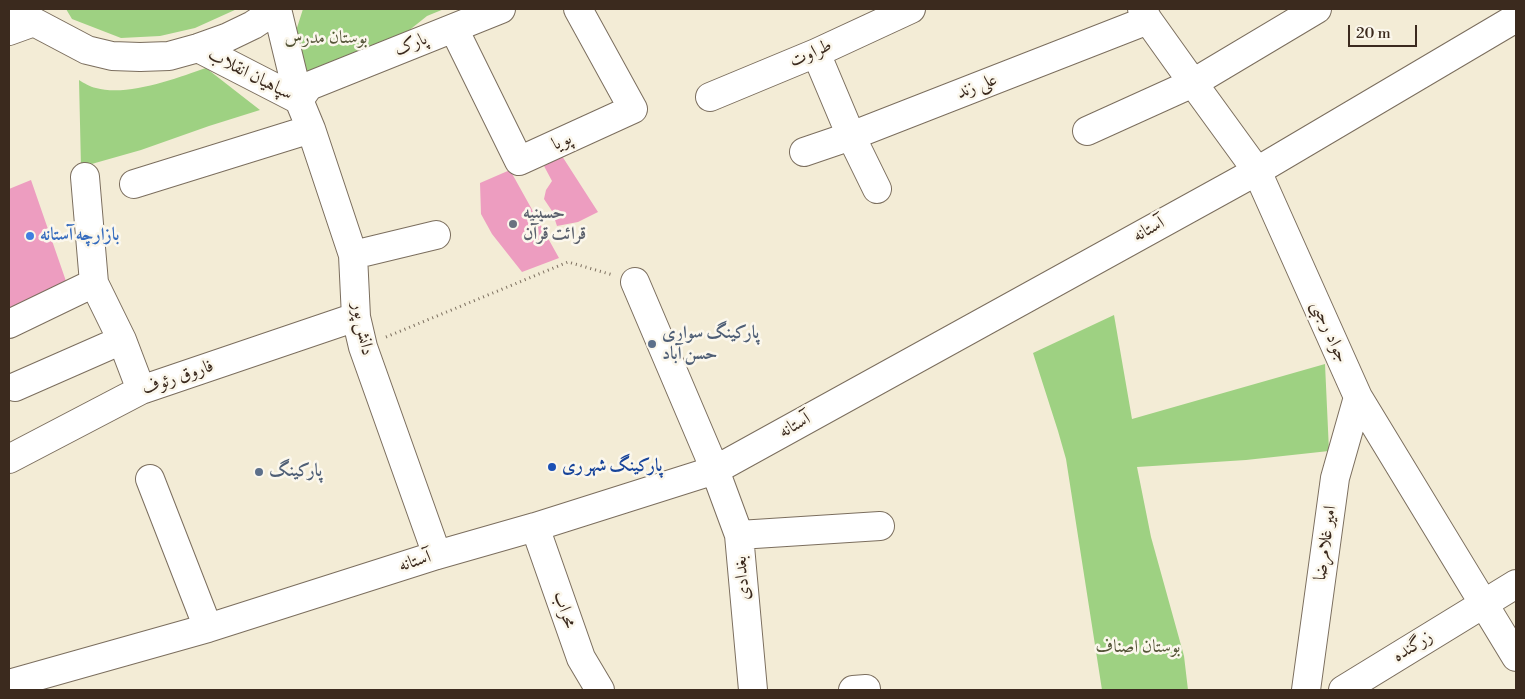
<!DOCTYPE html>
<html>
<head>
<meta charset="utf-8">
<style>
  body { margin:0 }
  #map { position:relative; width:1525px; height:699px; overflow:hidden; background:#f3ecd6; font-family:"Libre Bodoni",serif }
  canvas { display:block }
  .frame { position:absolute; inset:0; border:10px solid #3b2a1e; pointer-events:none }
  .scale { position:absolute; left:1348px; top:25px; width:69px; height:22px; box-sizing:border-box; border:2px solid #3b2a1e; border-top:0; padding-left:6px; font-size:15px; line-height:18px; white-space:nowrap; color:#3b2a1e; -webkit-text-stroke:4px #fbf7ec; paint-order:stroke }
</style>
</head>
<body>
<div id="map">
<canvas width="1525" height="699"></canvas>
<div class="frame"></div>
<div class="scale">20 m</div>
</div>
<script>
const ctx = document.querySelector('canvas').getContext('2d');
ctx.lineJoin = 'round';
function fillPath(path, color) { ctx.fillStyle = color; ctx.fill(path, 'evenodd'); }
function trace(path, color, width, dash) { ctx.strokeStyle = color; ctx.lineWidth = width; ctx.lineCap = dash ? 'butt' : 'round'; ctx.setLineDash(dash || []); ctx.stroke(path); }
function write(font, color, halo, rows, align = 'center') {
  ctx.font = font + ' "Libre Bodoni",Amiri,serif'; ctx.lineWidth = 5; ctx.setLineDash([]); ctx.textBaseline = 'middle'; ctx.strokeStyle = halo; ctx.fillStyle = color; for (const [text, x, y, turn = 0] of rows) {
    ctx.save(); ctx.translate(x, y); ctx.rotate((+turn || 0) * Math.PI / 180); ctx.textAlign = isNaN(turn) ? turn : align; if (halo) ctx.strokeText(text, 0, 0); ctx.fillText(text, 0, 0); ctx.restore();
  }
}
fillPath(new Path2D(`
  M66,9H237L195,28L160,36L121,38L72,19Z
  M303,9H444L427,16L397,40L305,81L295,34Z
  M206,68L260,110L209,126L141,150L81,167L79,80C84,83 90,87 96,88C127,97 177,78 206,68Z
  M1114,315L1132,419L1325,364L1329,451L1246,460L1137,467L1151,537L1184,656L1188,690H1102L1066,459L1058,431L1033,353Z`), '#9ed182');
fillPath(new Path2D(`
  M562,156L598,212L578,222L557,226L552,211L544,199L546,190L552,181L544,166Z
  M510,170L559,258L522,272L492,234L481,214L480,183Z
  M31,180L67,284L9,308V189Z`), '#ed9dc0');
const minor = new Path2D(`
  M20,9L34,22L87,50L112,56L140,57L169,56L198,48L226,38L253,25L277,9
  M277,9L299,100L311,129L353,255L356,317L363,347L437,555
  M1142,9L1148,20L1193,83L1257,171L1358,397L1516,657
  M454,29L519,161L633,109L578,9
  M9,31L34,22
  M198,48L299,100
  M816,53L851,136L877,189
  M710,97L816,53L911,9
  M299,100L309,86L501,9
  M1087,131L1193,83L1317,9
  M804,152L851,136L1148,20
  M85,177L94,283L122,340L141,390
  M134,184L311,129
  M353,255L436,235
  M635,282L715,470L739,535L753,690
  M9,324L94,283
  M15,387L122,340
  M9,459L141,390L356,317
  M150,479L208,628
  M535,527L581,658L600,690
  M739,535L880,526
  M9,684L208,628L437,555L535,527L715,470L1257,171L1516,18
  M853,690L866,689
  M1306,690L1335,478L1358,397
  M1343,690L1516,584`);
trace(minor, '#7b6e5e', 30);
trace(new Path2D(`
  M386,337L568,262L613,275`), '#7b6e5e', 3, [1, 4]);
trace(minor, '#fff', 28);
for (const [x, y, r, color] of [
  [513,224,5,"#6b7280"],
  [30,236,5,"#3f7fe0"],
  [652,344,5,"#5c6f8a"],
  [552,467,5,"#1a4fb4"],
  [259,472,5,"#5c6f8a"]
]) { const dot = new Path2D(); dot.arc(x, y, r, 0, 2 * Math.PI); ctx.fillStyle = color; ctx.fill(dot); trace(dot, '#fbf7ec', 2); }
write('18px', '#545437', '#fbf7ec', [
  ["بوستان مدرس",326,39],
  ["بوستان اصناف",1138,648]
]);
write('18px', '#3b2a1e', '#fbf7ec', [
  ["پارک",411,45,-22],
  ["طراوت",811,54,-24],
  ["سپاهیان انقلاب",250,75,27],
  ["علی زند",977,87,-21],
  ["پویا",562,142,-24],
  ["آستانه",1149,230,-29],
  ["دانش پور",362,329,79],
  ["جواد رجبی",1329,332,66],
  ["فاروق رئوف",178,378,-19],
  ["آستانه",795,426,-29],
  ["امیر غلامرضا",1326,543,-82],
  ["آستانه",415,562,-18],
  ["بغدادی",743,578,-95],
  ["محراب",564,610,71],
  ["زرگنده",1413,647,-32]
]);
write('bold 18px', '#5b616d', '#fbf7ec', [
  ["حسینیه",523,214],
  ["قرائت قرآن",523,235]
], 'left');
write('bold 18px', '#366cbe', '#fbf7ec', [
  ["بازارچه آستانه",40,236]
], 'left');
write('bold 18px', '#4e5e75', '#fbf7ec', [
  ["پارکینگ سواری",662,334],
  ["حسن آباد",662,355],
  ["پارکینگ",269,472]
], 'left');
write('bold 18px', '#164399', '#fbf7ec', [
  ["پارکینگ شهر ری",562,467]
], 'left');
</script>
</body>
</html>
